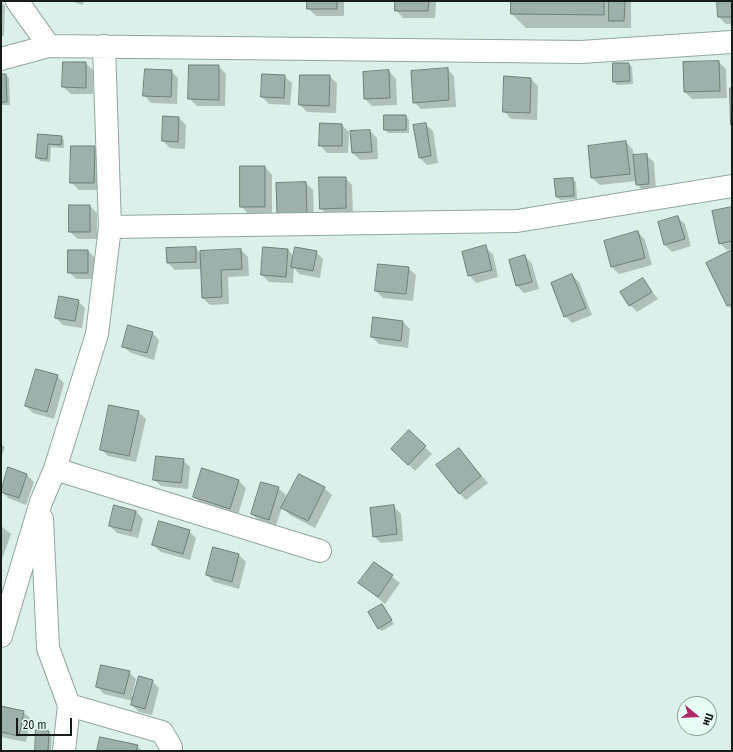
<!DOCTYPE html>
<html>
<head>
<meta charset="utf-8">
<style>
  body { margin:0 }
  #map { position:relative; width:733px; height:752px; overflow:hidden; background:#dbf0ea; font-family:"Fira Sans Condensed",sans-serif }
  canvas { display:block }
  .frame { position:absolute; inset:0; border:2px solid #151c1a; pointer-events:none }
  .north { position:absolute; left:677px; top:696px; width:40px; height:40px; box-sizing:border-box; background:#e9fdf7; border:1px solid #94a39f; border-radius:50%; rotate:108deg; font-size:11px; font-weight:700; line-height:16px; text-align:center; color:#151c1a }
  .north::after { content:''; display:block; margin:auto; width:14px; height:18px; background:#b0286a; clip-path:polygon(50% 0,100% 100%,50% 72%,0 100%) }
  .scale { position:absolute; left:16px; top:718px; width:56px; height:18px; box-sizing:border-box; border:2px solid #151c1a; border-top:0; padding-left:5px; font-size:12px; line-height:14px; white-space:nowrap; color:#151c1a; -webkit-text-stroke:3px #e9fdf7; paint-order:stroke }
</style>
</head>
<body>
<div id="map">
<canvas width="733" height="752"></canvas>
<div class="frame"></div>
<div class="north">Пн</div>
<div class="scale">20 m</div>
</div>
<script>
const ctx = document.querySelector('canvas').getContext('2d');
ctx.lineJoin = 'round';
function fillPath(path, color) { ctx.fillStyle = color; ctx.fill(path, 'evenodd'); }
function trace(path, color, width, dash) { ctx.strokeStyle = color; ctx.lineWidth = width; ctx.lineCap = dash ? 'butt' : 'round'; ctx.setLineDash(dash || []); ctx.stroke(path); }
fillPath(new Path2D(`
  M1,1L5,6L4,36H1Z
  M70,1H84L83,5Z
  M308,1H344V16H316L308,8Z
  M396,1H436L435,18H403L396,10Z
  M512,1H631V28H526L512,14Z
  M718,1H732V24H726L719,17Z
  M719,62L726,69L727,98L692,99L685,92Z
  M64,63H85L93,70V94H71L63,87Z
  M629,64L632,67L633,84L617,85L614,81Z
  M218,66L226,74L225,106H197L190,99Z
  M447,69L454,76L456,107L421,109L414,102Z
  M171,71L178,78L177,104L151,103L144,95Z
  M389,71L396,79L397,105L372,106L365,99Z
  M1,75H6L9,78L10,105H1Z
  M284,76L292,83L290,105L269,104L262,97Z
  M329,76L337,83L336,113L307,112L300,105Z
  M531,79L538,86L537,120L511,119L504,111Z
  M406,116L409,120V133H388L385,129Z
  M179,118L186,125L185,149L170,148L163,141Z
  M425,124L433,131L438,163L427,165L420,158Z
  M342,125L349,132L348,153H327L320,145Z
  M370,131L377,138L378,159L360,160L352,152Z
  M39,135L61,137L64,140V148L51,147L50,162L40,161L37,158Z
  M626,142L633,150L634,156L646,155L654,162L656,191L644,192L637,184L636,181L600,185L592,178Z
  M94,147L101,155V190H79L71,182Z
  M265,167L272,175V214H248L241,206Z
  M345,178L352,185L353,215L328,216L321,208Z
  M572,179L576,182L577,199L560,200L557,196Z
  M306,183L313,190L314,220L278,214Z
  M90,206L97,213V239H78L70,232Z
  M732,208V249L727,250L720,243Z
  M677,217L685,224L691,246L672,252L665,245Z
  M638,232L645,240L652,265L619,274L612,267Z
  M485,247L493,254L498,277L476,283L469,275Z
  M196,248L201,254L241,250L248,257L249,276L228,277L229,304L210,305L203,298L202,269L175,270L168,263Z
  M288,250L294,256L316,252L323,259L320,278L299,274L294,268L293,283L269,282L262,275Z
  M88,251L95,258V279H76L69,272Z
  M732,251V310L728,306L707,263Z
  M525,256L532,264L539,289L524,293L517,286Z
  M408,268L416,275L413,301L383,298L376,291Z
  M572,275L579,282L592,315L572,323L565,316Z
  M643,279L658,299L637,312L630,305Z
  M78,301L85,308L82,328L63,325L56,318Z
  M374,318L403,322L410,329L408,348L379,344L372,337Z
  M152,333L159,340L154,360L131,353L123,346Z
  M57,376L64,383L54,419L33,413L26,406Z
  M138,412L146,419L136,462L108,456L101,449Z
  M409,432L432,454L415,471L393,449Z
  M1,444L5,447L1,458Z
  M459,449L488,483L466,500L459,493Z
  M183,460L190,467L188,489L161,486L154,479Z
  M9,468L27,475L34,482L26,505L8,498L1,491Z
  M239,481L246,488L238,515L201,504L194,496Z
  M278,488L286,495L284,505L324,488L332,495L315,528L290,515L282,507L276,526L259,521L252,514Z
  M393,506L401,514L403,541L381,543L374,536Z
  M136,511L143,519L138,538L117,533L110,526Z
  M1,526L11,534L1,562Z
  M189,531L196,538L190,560L161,552L153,545Z
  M238,554L246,562L239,589L214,582L207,575Z
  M374,563L400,583L385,604L360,583Z
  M382,605L394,624L382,631L379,628Z
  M129,672L136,679L132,696H134L152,681L159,688L152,715L139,712L132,705L133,701L104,694L97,687Z
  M1,707L23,712L31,719L26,742L1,737Z
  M48,732L52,735L51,751H36Z
  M137,746L142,751H98Z`), '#0003');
const building = new Path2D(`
  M307,1H337V9H307Z
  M395,1H429L428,11H395Z
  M511,1H604V15L511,14Z
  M609,1H625L624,21H609Z
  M717,1H732V17H718Z
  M719,61L720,91L684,92L683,62Z
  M63,62H86V88L62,87Z
  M613,63H629L630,81L613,82Z
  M189,65H219V100L188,99Z
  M448,68L449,100L413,103L411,71Z
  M145,69L172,70L171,97L143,96Z
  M389,70L390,98L364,99L363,72Z
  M1,74H6L7,102H1Z
  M262,74L285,75L284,98L261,97Z
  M300,75H330L329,106L299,105Z
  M504,76L531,78L530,113L503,112Z
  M730,88H732V125H731Z
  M384,115H406V130H384Z
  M163,116L179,117L178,142L162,141Z
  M320,123L342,124V146H319Z
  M426,123L431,156L419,158L413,125Z
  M370,130L372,152L352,153L350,131Z
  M38,134L62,136L61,145L48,144L47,159L36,158Z
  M626,141L630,174L591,178L588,146Z
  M71,146H95L94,183H70Z
  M647,154L649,184L636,185L633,155Z
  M240,166H265V207H240Z
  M319,177H346V208L320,209Z
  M573,178L574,196L556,197L554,179Z
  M306,182L307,214H277L276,183Z
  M69,205H90V232H69Z
  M732,207V241L719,244L712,211Z
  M678,216L685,239L664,245L658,222Z
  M638,231L645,258L611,267L604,241Z
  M486,245L492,270L468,276L462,252Z
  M196,247V262L167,263L166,248Z
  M263,247L288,249L286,277L261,275Z
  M295,247L317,251L313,271L291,267Z
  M241,249L242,269L221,270L222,297L202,298L200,251Z
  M68,250H88V273H68Z
  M732,250V304L727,306L706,263Z
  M525,255L532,282L516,286L509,260Z
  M378,264L409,267L406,294L375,291Z
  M572,274L586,308L564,317L551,283Z
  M643,278L652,292L629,306L620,292Z
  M59,296L79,300L75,321L55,318Z
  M373,317L403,321L401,341L371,337Z
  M128,325L153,332L147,353L122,347Z
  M36,369L58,375L47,412L25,406Z
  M109,405L139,411L129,456L100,450Z
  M409,430L426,446L408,465L391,449Z
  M459,448L481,476L459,494L436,465Z
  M156,456L184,459L181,483L153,480Z
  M8,467L27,474L19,498L1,492Z
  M202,468L239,480L230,509L193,497Z
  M299,474L325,487L308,521L281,508Z
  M261,482L279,487L269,520L251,514Z
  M114,505L136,511L131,531L109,526Z
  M394,505L397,534L373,537L370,508Z
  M159,521L190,530L183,554L152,545Z
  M213,547L239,554L232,582L206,575Z
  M374,562L393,575L378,597L358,583Z
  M382,604L392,620L378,629L368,612Z
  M101,665L130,671L124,694L96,687Z
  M139,676L153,680L145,709L131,705Z
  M1,706L24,711L19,736L1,732Z
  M36,730L49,731L48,751H35Z
  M100,737L138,745L136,751H97Z`);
fillPath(building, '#9db0ab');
trace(building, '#6d7f7a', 1);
const minor = new Path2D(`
  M17,1L49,46
  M1,59L49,46L581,52L732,42
  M110,227L517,221L732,186
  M55,469L320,551
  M42,519L48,648L69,705L64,751
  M1,636L41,502L55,469L97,334L110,227L104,46
  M69,705L162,732L171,747V751`);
trace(minor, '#93a6a1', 24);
trace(minor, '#fff', 22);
</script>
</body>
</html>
